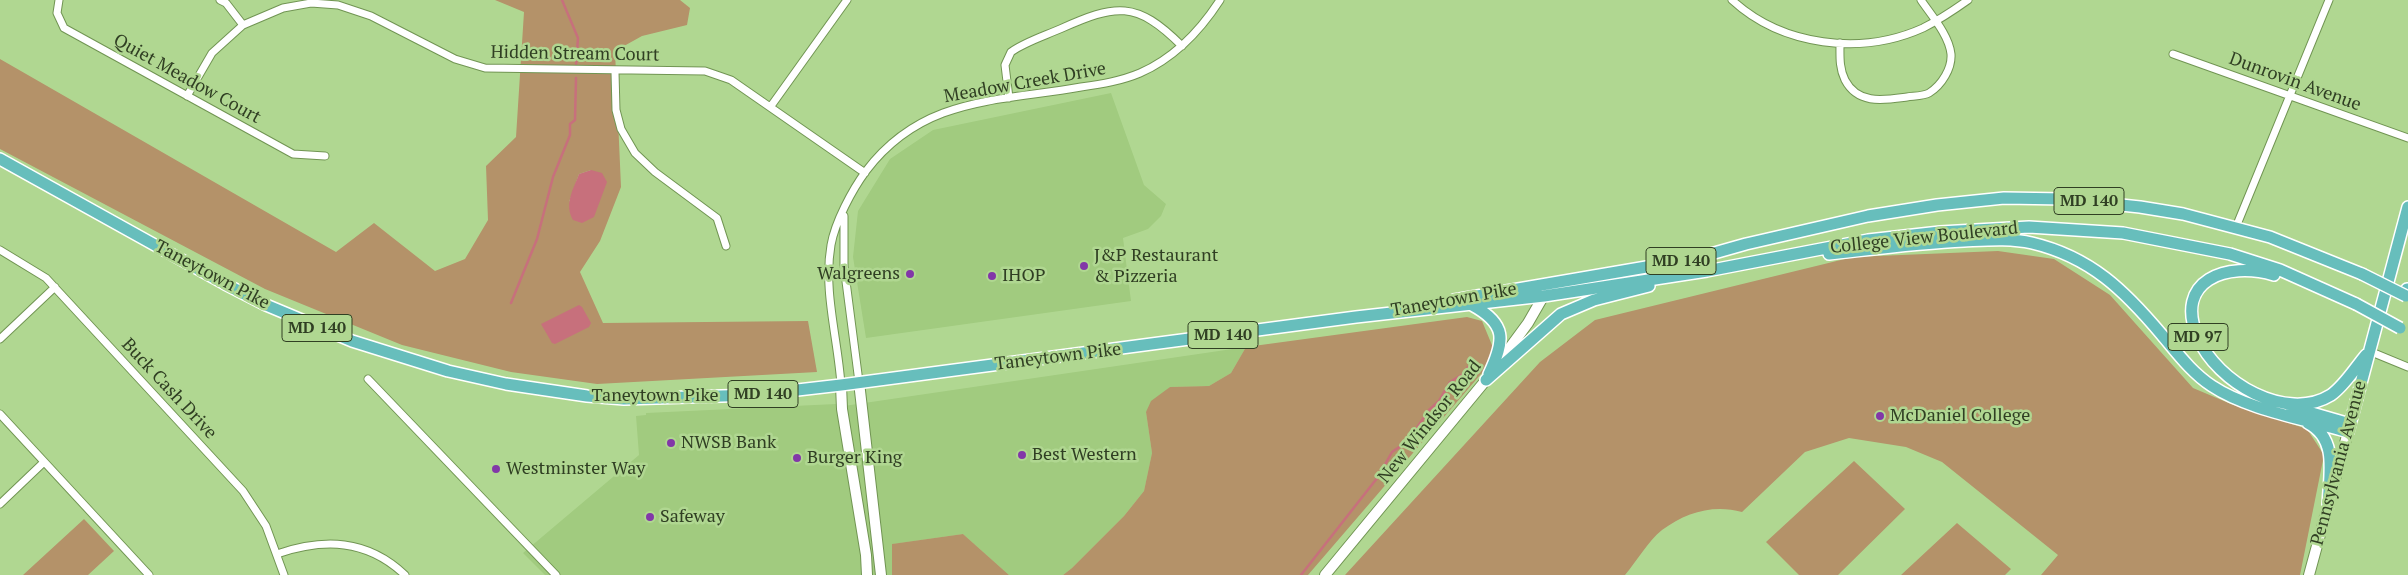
<!DOCTYPE html>
<html>
<head>
<meta charset="utf-8">
<style>
  body { margin:0 }
  canvas { display:block; background:#b0d791 }
</style>
</head>
<body>
<canvas width="2408" height="575"></canvas>
<script>
const ctx = document.querySelector('canvas').getContext('2d');
ctx.lineJoin = 'round';
function fillPath(path, color) { ctx.fillStyle = color; ctx.fill(path, 'evenodd'); }
function trace(path, color, width, dash) { ctx.strokeStyle = color; ctx.lineWidth = width; ctx.lineCap = dash ? 'butt' : 'round'; ctx.setLineDash(dash || []); ctx.stroke(path); }
function write(font, color, halo, rows, align = 'center') {
  ctx.font = font + ' "PT Serif",serif'; ctx.lineWidth = 5; ctx.setLineDash([]); ctx.textBaseline = 'middle'; ctx.strokeStyle = halo; ctx.fillStyle = color; for (const [text, x, y, turn = 0] of rows) {
    ctx.save(); ctx.translate(x, y); ctx.rotate((+turn || 0) * Math.PI / 180); ctx.textAlign = isNaN(turn) ? turn : align; if (halo) ctx.strokeText(text, 0, 0); ctx.fillText(text, 0, 0); ctx.restore();
  }
}
fillPath(new Path2D(`
  M1111,93L1144,185L1166,204L1161,216L1148,229L1123,238L1131,301L866,338L853,257L858,211L890,159L933,130Z
  M1246,347L1231,373L1209,386L1170,387L1146,412L1152,453L1144,491L1124,516L1072,568L1063,575H1009L963,534L893,544L892,575H545L523,553L639,455L636,416L646,415V413L836,404L837,407Z`), '#a1cb7f');
fillPath(new Path2D(`
  M495,0H680L690,8L687,25L642,36L615,51L621,187L600,241L580,272L603,323L808,321L817,372L597,384L511,372L402,345L265,289L0,149V59L336,252L374,223L435,271L465,259L488,220L486,166L516,137L524,12ZM591,170L569,202L579,174Z
  M1998,251L2054,259L2110,295L2193,388L2231,404L2307,429L2324,455L2300,575H2041L2058,555L1942,462L1906,447L1849,438L1805,452L1742,512C1714,504 1686,512 1662,530C1648,541 1637,561 1625,575H1345L1540,362L1595,320L1853,257Z
  M1467,317L1482,321L1494,350L1487,367L1308,575H1063L1072,568L1124,516L1144,491L1152,453L1146,412L1151,401L1170,387L1209,386L1231,373L1246,347Z
  M1854,461L1905,509L1838,575H1799L1766,542Z
  M84,519L114,551L88,575H23Z
  M1957,523L2011,569L2005,575H1901Z
  M963,534L1009,575H892V544Z`), '#b49269');
fillPath(new Path2D(`
  M591,170L602,173L607,182L594,217L582,223L573,220C564,204 573,190 579,174Z
  M579,305L582,307L591,323L589,327L555,344L552,343L541,324Z`), '#c7707c');
trace(new Path2D(`
  M562,0L578,38L576,64
  M511,303L537,239L553,177L570,135V124L575,120L576,78
  M1301,575L1378,477L1392,452L1408,441L1429,410L1439,401L1450,382L1463,374L1468,367L1476,366L1478,368`), '#c7707c', 2.5);
const minor = new Path2D(`
  M59,0L57,13L64,28L293,154L325,156
  M220,0L226,3L243,25
  M1732,0C1782,46 1861,56 1923,28C1939,20 1954,10 1968,0
  M1840,43C1840,56 1839,68 1845,80C1858,105 1884,100 1907,97C1914,96 1924,96 1929,93C1942,85 1952,68 1951,54C1949,35 1931,15 1921,0
  M2173,54L2408,138
  M615,72L616,110L621,129L635,153L655,172L717,218L726,246
  M187,96L212,53L243,25L283,8L311,3L338,5L371,16L455,59L485,68L705,71L731,80L865,173
  M1009,98L1005,65L1011,52C1025,42 1044,36 1060,29C1116,4 1136,0 1182,46
  M771,106L847,0
  M844,216V266L859,382
  M2236,227L2329,0
  M0,250L46,278L243,491L266,526L284,575
  M0,339L55,287
  M2369,351L2408,367
  M368,379L556,575
  M841,385C838,339 823,291 831,245C835,222 852,190 866,171C923,96 998,102 1081,87C1102,84 1121,81 1140,73C1174,58 1200,31 1220,0
  M0,414L149,575
  M0,504L44,462
  M277,554C324,538 367,539 405,575`);
const secondary = new Path2D(`
  M859,382L881,575
  M841,385L842,409L866,555L867,575
  M1325,575L1486,380L1528,323L1547,290
  M2309,575L2348,432`);
const trunk = new Path2D(`
  M0,159L225,284L266,305L352,341L448,371L506,384L587,396L624,399L754,395L841,385L1356,317L1544,296L1707,271L1868,240L1940,232L2029,227L2123,233L2230,254L2280,270L2356,304
  M1829,254C1874,249 1919,243 1964,241C1987,240 2010,238 2032,243C2091,257 2125,291 2162,335C2178,354 2192,373 2212,386C2248,410 2306,419 2348,432L2408,207
  M2274,275C2227,261 2173,280 2198,338C2217,382 2286,423 2331,395C2345,385 2355,368 2366,355
  M2407,289H2408
  M1454,300L1693,259L1746,244L1868,216L1937,205L2004,198L2065,199L2140,207L2183,214L2270,237L2362,274
  M1472,305C1507,324 1505,340 1489,374
  M1486,380L1561,314L1594,300L1649,286
  M2291,407L2350,424
  M2308,423C2339,439 2329,476 2328,506`);
trace(minor, '#719553', 9);
trace(secondary, '#719553', 12);
trace(trunk, '#fff', 14);
trace(minor, '#fff', 7);
trace(secondary, '#fff', 10);
trace(trunk, '#67bebc', 11);
const trunkBridge = new Path2D(`
  M2362,274L2406,296
  M2356,304L2400,328`);
trace(trunkBridge, '#fff', 14, []);
trace(trunkBridge, '#67bebc', 11);
for (const [x, y, r, color] of [
  [1084,266,5,"#8237a8"],
  [910,274,5,"#8237a8"],
  [992,276,5,"#8237a8"],
  [1880,416,5,"#8237a8"],
  [671,443,5,"#8237a8"],
  [1022,455,5,"#8237a8"],
  [797,458,5,"#8237a8"],
  [496,469,5,"#8237a8"],
  [650,517,5,"#8237a8"]
]) { const dot = new Path2D(); dot.arc(x, y, r, 0, 2 * Math.PI); ctx.fillStyle = color; ctx.fill(dot); trace(dot, '#b0d791', 2); }
for (const [x, y, w] of [
  [2089,201,70],
  [1681,261,70],
  [317,328,70],
  [1223,335,70],
  [2198,337,60],
  [763,394,70]
]) { const box = new Path2D(); box.roundRect(x - w / 2, y - 13.5, w, 27, 4); ctx.fillStyle = '#b0d791'; ctx.fill(box); trace(box, '#303f23', 1); }
write('bold 16px', '#303f23', null, [
  ["MD 140",2089,201],
  ["MD 140",1681,261],
  ["MD 140",317,328],
  ["MD 140",1223,335],
  ["MD 97",2198,337],
  ["MD 140",763,394]
]);
write('18px', '#303f23', '#b0d791', [
  ["Hidden Stream Court",575,54,1],
  ["Quiet Meadow Court",187,79,29],
  ["Dunrovin Avenue",2295,82,20],
  ["Meadow Creek Drive",1025,83,-10],
  ["College View Boulevard",1924,238,-6],
  ["Taneytown Pike",212,275,28],
  ["Taneytown Pike",1454,300,-10],
  ["Taneytown Pike",1058,357,-7],
  ["Buck Cash Drive",169,389,47],
  ["Taneytown Pike",655,396],
  ["New Windsor Road",1430,422,-51],
  ["Pennsylvania Avenue",2339,463,-75]
]);
write('18px', '#303f23', '#b0d791', [
  ["J&P Restaurant",1094,256],
  ["& Pizzeria",1094,277],
  ["Walgreens",900,274,"right"],
  ["IHOP",1002,276],
  ["McDaniel College",1890,416],
  ["NWSB Bank",681,443],
  ["Best Western",1032,455],
  ["Burger King",807,458],
  ["Westminster Way",506,469],
  ["Safeway",660,517]
], 'left');
</script>
</body>
</html>
